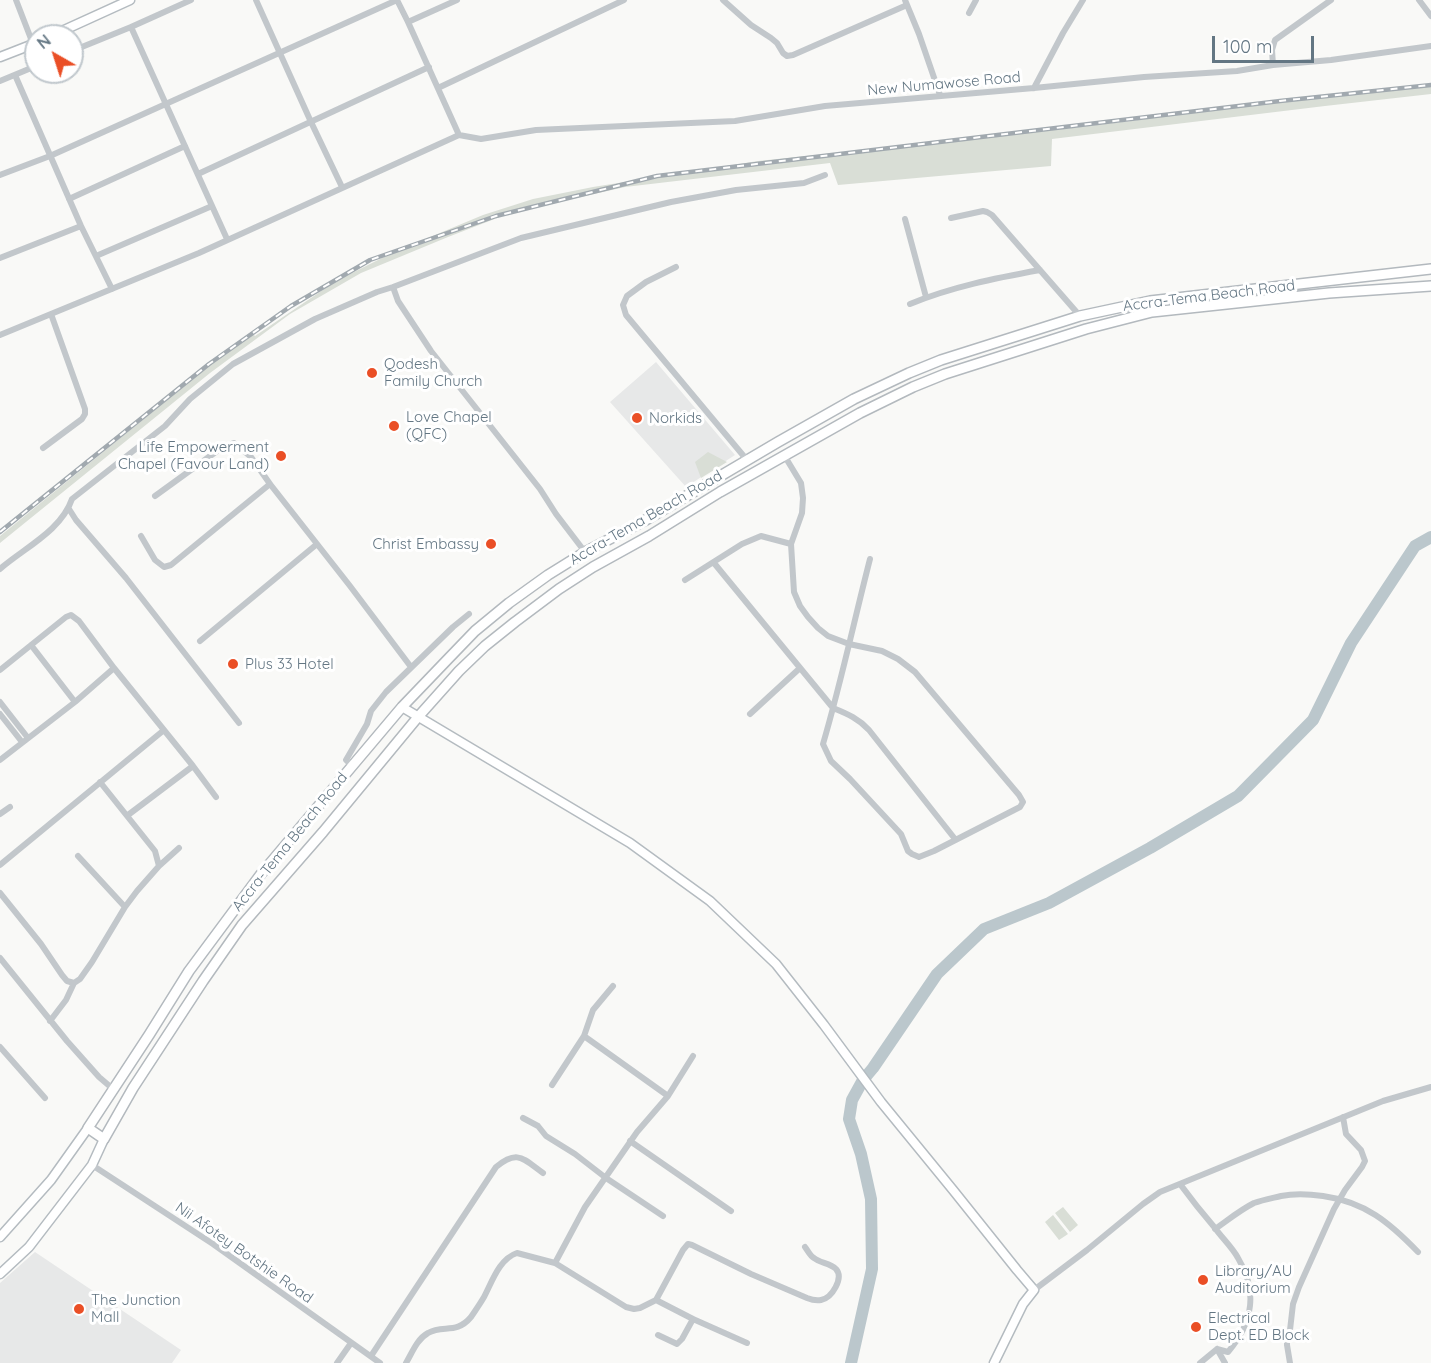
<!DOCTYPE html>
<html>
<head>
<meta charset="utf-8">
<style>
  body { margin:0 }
  #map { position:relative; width:1431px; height:1363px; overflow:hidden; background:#f9f9f7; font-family:Quicksand,sans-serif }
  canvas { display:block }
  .north { position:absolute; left:24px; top:24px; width:60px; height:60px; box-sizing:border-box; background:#fff; border:2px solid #c1c8cd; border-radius:50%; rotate:321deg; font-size:16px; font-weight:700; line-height:24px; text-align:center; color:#637683 }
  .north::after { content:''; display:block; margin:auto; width:21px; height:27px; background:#ea4f26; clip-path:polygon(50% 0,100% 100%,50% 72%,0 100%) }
  .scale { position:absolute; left:1212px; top:36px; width:102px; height:27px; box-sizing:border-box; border:3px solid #637683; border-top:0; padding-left:8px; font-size:18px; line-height:21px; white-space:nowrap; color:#637683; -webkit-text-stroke:4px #fff; paint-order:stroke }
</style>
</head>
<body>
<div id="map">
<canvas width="1431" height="1363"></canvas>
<div class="north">N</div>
<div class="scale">100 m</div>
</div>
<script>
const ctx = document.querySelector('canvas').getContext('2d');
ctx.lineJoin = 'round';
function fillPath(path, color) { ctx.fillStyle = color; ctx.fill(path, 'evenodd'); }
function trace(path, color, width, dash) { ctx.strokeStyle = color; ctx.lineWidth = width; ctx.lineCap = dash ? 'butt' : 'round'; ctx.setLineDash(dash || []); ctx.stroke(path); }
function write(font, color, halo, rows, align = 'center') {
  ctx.font = font + ' Quicksand,sans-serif'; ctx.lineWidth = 6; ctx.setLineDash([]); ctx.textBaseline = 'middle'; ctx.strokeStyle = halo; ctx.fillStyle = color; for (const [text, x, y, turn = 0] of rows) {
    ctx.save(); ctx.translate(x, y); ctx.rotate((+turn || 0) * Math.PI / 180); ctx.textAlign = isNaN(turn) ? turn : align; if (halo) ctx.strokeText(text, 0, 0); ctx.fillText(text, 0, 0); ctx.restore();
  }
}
fillPath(new Path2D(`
  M656,362L735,455L686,487L610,402Z
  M35,1252L181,1350L172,1363H0V1283Z`), '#e7e8e8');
fillPath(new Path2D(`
  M1431,85V94L1325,106L1052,139L1051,166L838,185L830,163L625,187L510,213L448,237L361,273L290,314L210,373L0,543V536L226,352L251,332L255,336L336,281L392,253L483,215L533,199L593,187L758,161L1018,134L1131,121L1247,104Z
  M708,452L727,462L701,478L695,462Z
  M1063,1207L1078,1225L1070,1232L1055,1213Z
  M1053,1215L1068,1234L1059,1240L1045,1222Z`), '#d9ded6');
trace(new Path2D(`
  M851,1363L872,1269L871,1199L861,1154L849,1119L852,1100L863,1080L873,1068L937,974L984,929L1049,903L1150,848L1238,796L1313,720L1351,643L1415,546L1431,537`), '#bbc7cc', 12);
const secondary = new Path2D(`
  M51,36L130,0
  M0,57L36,43
  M402,707L630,843L710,901L776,964L824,1025L881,1102L953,1190L1017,1270L1034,1290L1023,1304L994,1363
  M0,1237L51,1180L88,1128
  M0,1274L29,1247L92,1165L104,1139`);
const primary = new Path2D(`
  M1431,269L1150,301L1080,316L941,360L909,373L854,399L778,442L644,521L585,552L548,575L509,603L475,631L448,659L402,707L261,874L189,971L149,1035L88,1128L104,1139L133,1088L203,981L242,925L323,832L418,717L459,671L485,646L515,622L559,589L593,567L649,536L720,492L860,413L913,387L945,374L1086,329L1152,312L1329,293L1431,286`);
trace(secondary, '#b4bbc0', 11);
trace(primary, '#b3b9be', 12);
trace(new Path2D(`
  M16,0L33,44
  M256,0L311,122L342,187
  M397,0L408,22L459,135
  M723,0L751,25L771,38L777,43L783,53L787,56L793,55L907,5
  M905,0L919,34L940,95
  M1419,0L1431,16
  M969,13L976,0
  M408,22L457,0
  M131,27L227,239
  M72,51L131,27L191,0
  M1273,65L1272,50L1275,40L1331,0
  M15,75L81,226L112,289
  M0,81L36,66
  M438,88L624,0
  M1034,88L1063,33L1083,0
  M459,135L481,139L536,130L735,121L825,106L1034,88L1144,77L1237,71L1273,65L1331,60L1431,46
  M198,174L429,67
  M0,175L50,156L397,0
  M69,199L185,146
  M951,218L983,211L987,212L992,215L1080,316
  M905,219L926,297
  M96,256L212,206
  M0,258L81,226
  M676,267L646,282L627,296L623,305L626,315L747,460
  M393,287L398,301L431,351L540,489L556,514L585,552
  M910,304C951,287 996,278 1040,270
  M0,335L199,253L459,135
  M43,448L82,419L85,414V409L51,314
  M784,455L801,483L803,498L802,513L791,544L794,592L800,606L808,617L818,628L828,636L849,644L882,651L898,659L915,672L1019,795L1023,802L1020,807L934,851L919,857L912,854L908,851L901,834L850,779L831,761L823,744C841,683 854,621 870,559
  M155,496L224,446L234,443L251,457L270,484L350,586L411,667
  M69,509L76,520L126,578L239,723
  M141,536L155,560L164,567L171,565L270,484
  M714,563L833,708C848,714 859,719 869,730L955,839
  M0,569C24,548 61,531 72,499L165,426L190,399L233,364L315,319L377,292L393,287L521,238L671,202L736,190L804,183L825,175
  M685,580L742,544L761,536L791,544
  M200,641L317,544
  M31,645L75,702
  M114,668L193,766L216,797
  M0,670L66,617L71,615L79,621L114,668L75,702L0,760
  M0,702L28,738
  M0,714L22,742
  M750,714L800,668
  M352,766L346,760L367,724L371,711L386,692L453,627L469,614
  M100,782L155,851L159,866
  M0,814L10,807
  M128,815L193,766
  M78,856L125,907
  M0,865L164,730
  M0,893L41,944L62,975L67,981L74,983
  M0,958L67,1041L99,1077L113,1089
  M50,1021L66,1000L74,983L80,979L92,962L125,907L137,891L159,866L179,848
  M584,1036L668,1096
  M0,1047L45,1098
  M552,1085L584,1036L593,1010L613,986
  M523,1118L538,1126L546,1136L575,1154L606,1178L663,1216
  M630,1141L731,1211
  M92,1165L213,1244L380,1363
  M1180,1184C1191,1199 1203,1214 1215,1228C1222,1238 1232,1247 1238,1258C1258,1291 1253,1323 1228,1352L1217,1349
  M1215,1229C1228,1220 1240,1210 1254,1203C1263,1200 1273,1198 1281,1196C1296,1193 1309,1194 1323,1196C1365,1202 1389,1222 1418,1252
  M555,1263L585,1207L637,1132L668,1096L693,1056
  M1034,1290L1087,1250L1143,1204L1160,1192L1383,1101L1431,1087
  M656,1300L693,1319L747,1343
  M658,1335L677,1344L682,1339L693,1319
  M1217,1349L1225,1363
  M371,1356L496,1167C518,1149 523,1159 543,1173
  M337,1363L351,1343
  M406,1363C412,1353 417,1339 428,1333C443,1324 456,1335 471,1317C475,1311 480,1304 484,1297C492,1282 499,1259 517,1253L555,1263L626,1307L634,1309L640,1308L656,1300L683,1250L688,1244L692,1245L751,1274L807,1298C812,1300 816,1301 821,1300C832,1298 844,1278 836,1269C830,1263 820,1263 814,1258C810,1256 808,1251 805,1247
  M1200,1363L1217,1349
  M1290,1363L1287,1345V1339L1290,1330L1293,1304L1299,1287L1334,1209L1345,1190L1362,1167L1365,1161L1361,1150L1346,1134L1343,1117`), '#c2c7cb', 6);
trace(secondary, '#fff', 8);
trace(primary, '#fff', 9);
const rail = new Path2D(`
  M0,532L209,364L291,306L370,260L496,216L657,176L1280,101L1431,85`);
trace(rail, '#a1a9af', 4.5);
trace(rail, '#fff', 2, [7]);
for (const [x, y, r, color] of [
  [372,373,6,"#ea4f26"],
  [637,418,6,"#ea4f26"],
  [394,426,6,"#ea4f26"],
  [281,456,6,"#ea4f26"],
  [491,544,6,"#ea4f26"],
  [233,664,6,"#ea4f26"],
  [1203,1280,6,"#ea4f26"],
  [79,1309,6,"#ea4f26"],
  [1196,1327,6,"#ea4f26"]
]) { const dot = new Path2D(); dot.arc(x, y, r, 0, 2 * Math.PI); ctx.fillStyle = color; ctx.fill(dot); trace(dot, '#fff', 2); }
write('15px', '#637683', '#fff', [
  ["New Numawose Road",944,84,-5],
  ["Accra-Tema Beach Road",1209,296,-7],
  ["Accra-Tema Beach Road",646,518,-30],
  ["Accra-Tema Beach Road",290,842,-51],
  ["Nii Afotey Botshie Road",244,1253,35]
]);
write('15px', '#637683', '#fff', [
  ["Qodesh",384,364],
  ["Family Church",384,381],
  ["Love Chapel",406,417],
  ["(QFC)",406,434],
  ["Norkids",649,418],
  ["Life Empowerment",269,447,"right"],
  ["Chapel (Favour Land)",269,464,"right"],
  ["Christ Embassy",479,544,"right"],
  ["Plus 33 Hotel",245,664],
  ["Library/AU",1215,1271],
  ["Auditorium",1215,1288],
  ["The Junction",91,1300],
  ["Mall",91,1317],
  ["Electrical",1208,1318],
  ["Dept. ED Block",1208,1335]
], 'left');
</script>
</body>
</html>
